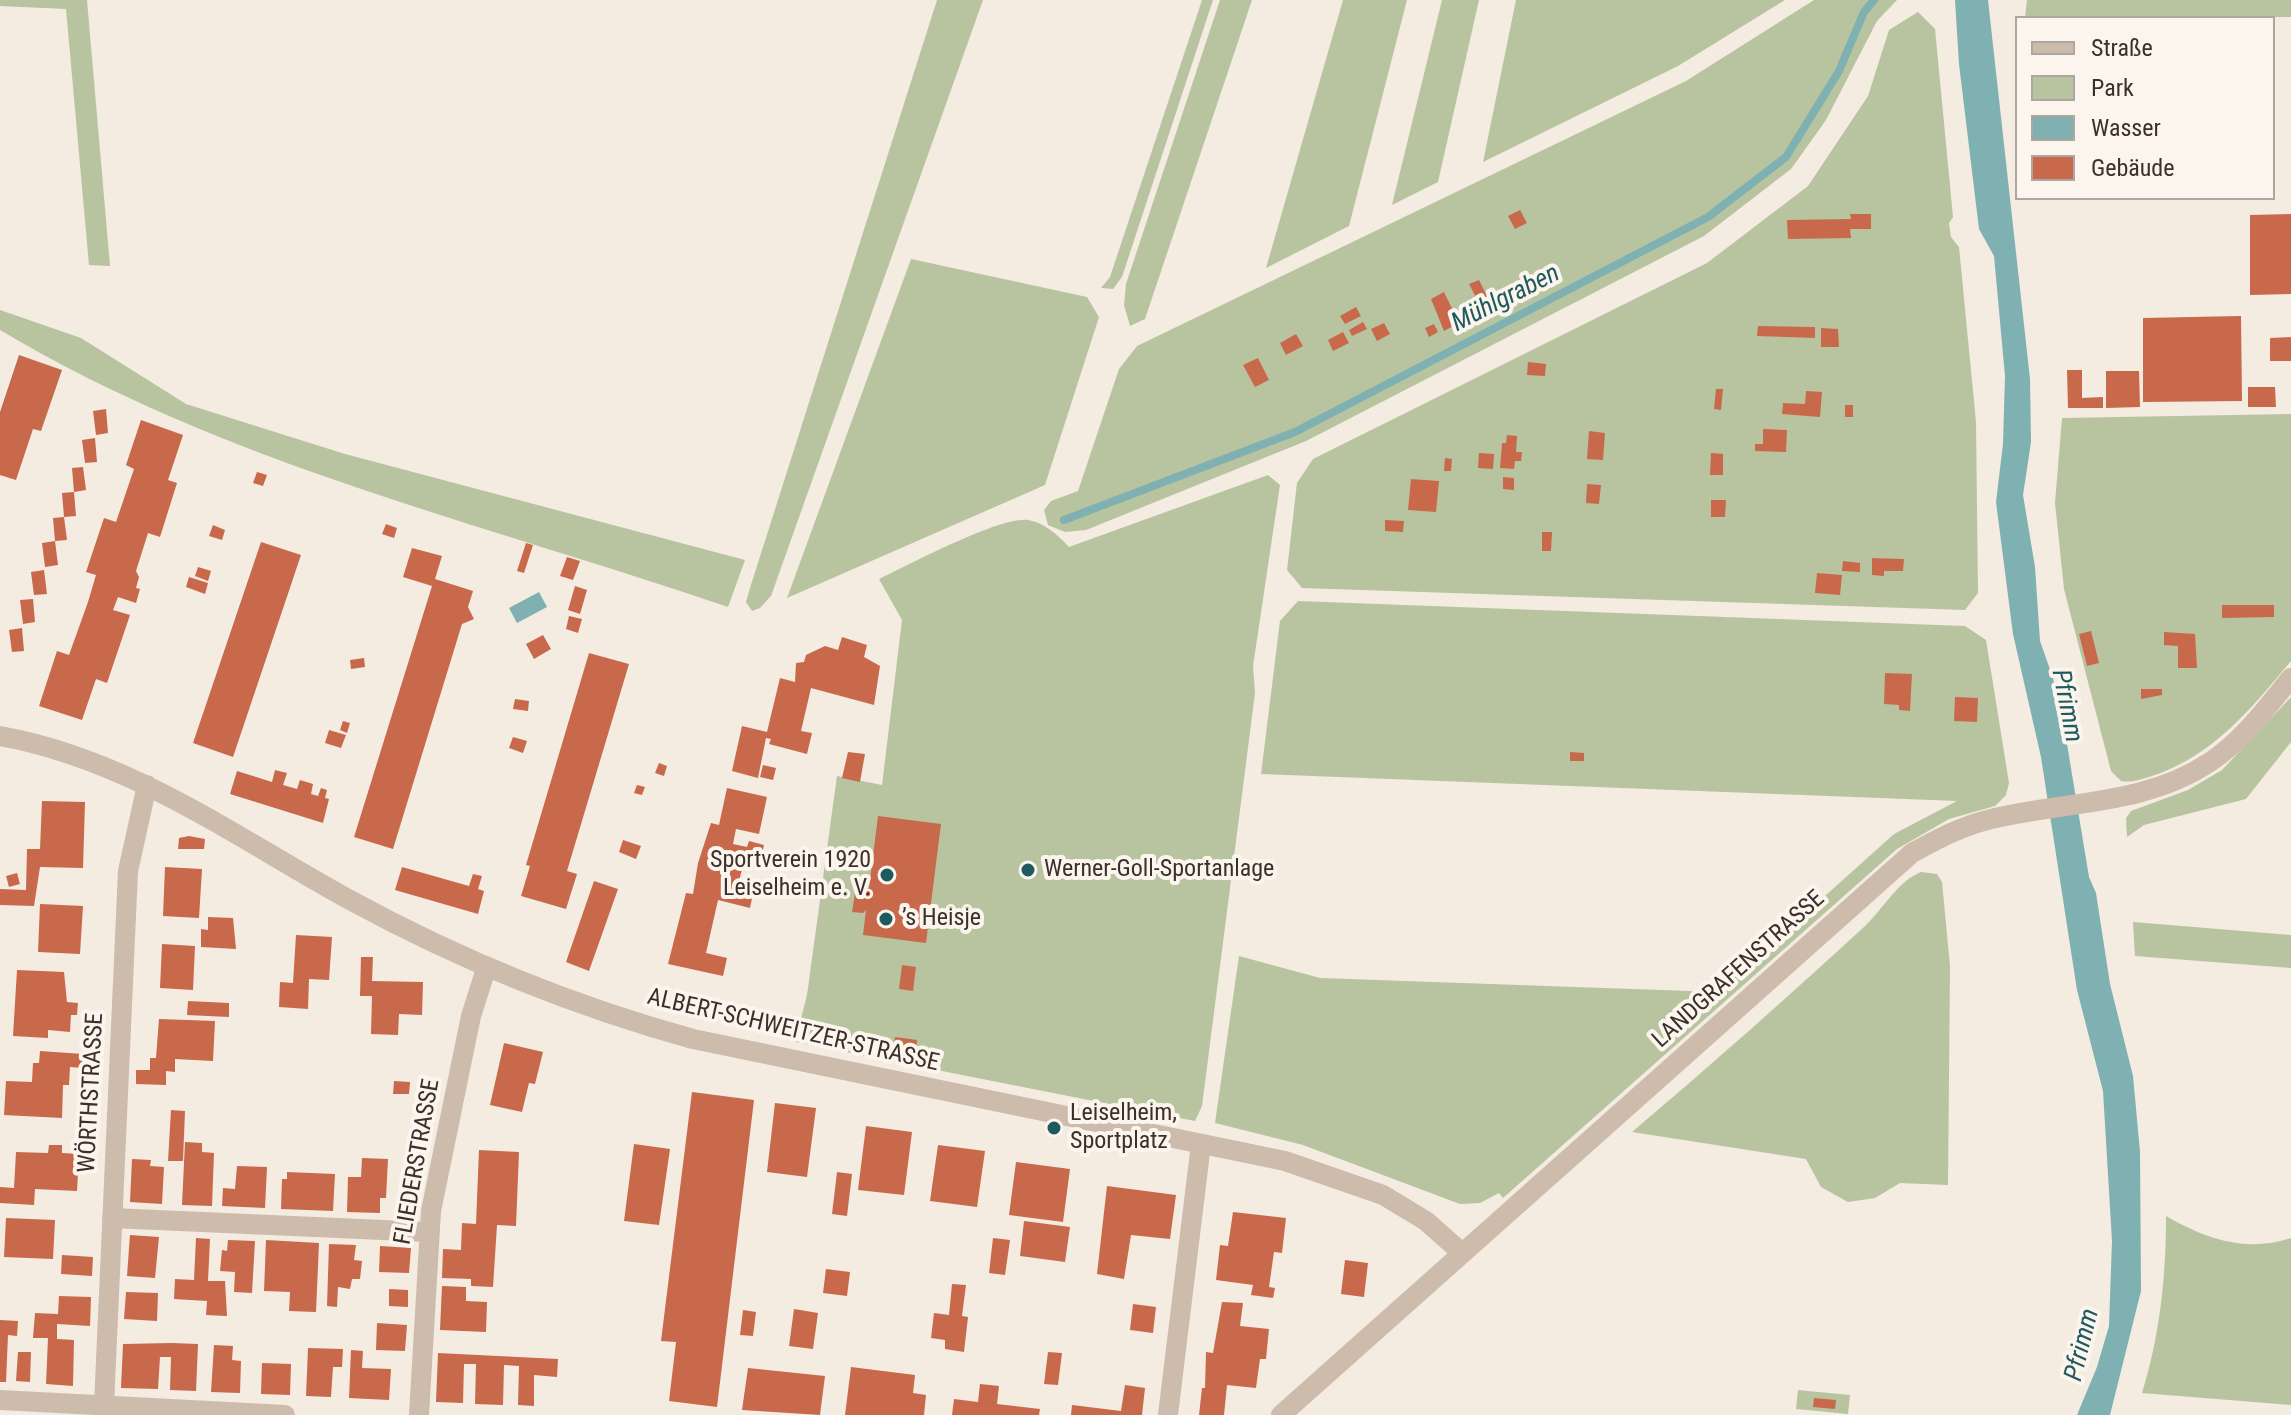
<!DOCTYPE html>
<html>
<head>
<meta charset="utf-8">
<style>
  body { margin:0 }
  #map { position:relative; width:2291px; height:1415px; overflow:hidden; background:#f4ebe1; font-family:"Roboto Condensed",sans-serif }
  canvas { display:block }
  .legend { position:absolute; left:2015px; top:16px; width:260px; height:184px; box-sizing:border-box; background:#fbf5ee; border:2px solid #aea6a0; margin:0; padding:10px 14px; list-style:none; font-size:24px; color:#3b302b }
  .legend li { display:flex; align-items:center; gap:16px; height:40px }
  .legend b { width:40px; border:2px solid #aea6a0 }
</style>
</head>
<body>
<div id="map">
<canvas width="2291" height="1415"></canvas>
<ul class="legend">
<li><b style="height:10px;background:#cdbbac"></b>Straße</li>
<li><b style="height:22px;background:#b8c4a0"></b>Park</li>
<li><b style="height:22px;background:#7fb0b2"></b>Wasser</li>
<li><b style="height:22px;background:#c8694b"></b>Gebäude</li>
</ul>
</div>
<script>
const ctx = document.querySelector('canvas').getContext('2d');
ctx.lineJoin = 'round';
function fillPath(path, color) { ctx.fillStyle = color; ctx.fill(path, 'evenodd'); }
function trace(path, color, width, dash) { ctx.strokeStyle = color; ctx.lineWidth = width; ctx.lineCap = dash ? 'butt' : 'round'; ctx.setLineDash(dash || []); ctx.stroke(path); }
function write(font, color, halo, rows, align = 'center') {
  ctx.font = font + ' "Roboto Condensed",sans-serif'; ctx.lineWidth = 8; ctx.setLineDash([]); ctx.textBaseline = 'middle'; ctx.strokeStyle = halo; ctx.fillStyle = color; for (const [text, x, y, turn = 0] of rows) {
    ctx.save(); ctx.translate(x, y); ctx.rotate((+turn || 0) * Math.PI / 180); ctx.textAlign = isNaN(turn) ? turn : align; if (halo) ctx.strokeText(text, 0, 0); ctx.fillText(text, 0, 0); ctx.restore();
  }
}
fillPath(new Path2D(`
  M0,0H87L110,266L89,265L66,9L0,6Z
  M937,0H983L771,596L760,608L752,611L746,602L750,588Z
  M1202,0H1213L1122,277L1113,289L1101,288L1110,277Z
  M1220,0H1252L1145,319L1130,326L1124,305L1126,284Z
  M1343,0H1407L1349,226L1266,268Z
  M1442,0H1479L1438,182L1392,205Z
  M1516,0H1785L1678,66L1483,162Z
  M1814,0H1897L1877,21L1826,120L1791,169L1704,236L1306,441L1086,530L1065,532L1048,525L1044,510L1051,501L1078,491L1119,369L1137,346L1686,81Z
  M2027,0H2291V17L2025,18Z
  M1918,12L1935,29L1953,217L1949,223L1951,237L1959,247L1976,422L1978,593L1965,610L1302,588L1287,570L1297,483L1313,459L1707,263L1808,186L1868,96L1889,30Z
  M911,259L1087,297L1099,317L1045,485L787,598Z
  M0,310L81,338L186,404L345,454L745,560L728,607C483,523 224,464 0,330Z
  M2291,414V661C2252,708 2213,756 2152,776C2141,779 2133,783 2121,781L2111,771L2064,589L2055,503L2062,418Z
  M1268,475L1280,485L1253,666L1255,693L1202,1106L1195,1121L795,1042L807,995L837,776L882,785L902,620L879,579C909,565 1000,516 1028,520C1045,523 1058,535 1069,547Z
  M1298,601L1965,626L1986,640L2009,783L2006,795L1995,806L1949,819L1897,849L1503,1198L1499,1193L1480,1203L1460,1204L1303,1145L1215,1123L1239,956L1320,978L1718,992L1894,834L1957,801L1261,774L1280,621Z
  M2291,697V742L2246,799L2144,825L2127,837L2126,818L2131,811L2188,790L2222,770Z
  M1921,872L1937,874L1942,882L1950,966L1948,1185L1900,1183L1875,1198L1848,1202L1821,1187L1806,1159L1632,1132C1711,1065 1789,996 1865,926C1883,909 1898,881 1921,872Z
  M2133,922L2291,935V968L2135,956Z
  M2166,1216C2206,1239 2246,1253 2291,1238V1405L2142,1393C2160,1335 2166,1277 2166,1216Z
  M1798,1390L1850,1395L1848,1414L1796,1409Z`), '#b8c4a0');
fillPath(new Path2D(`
  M1955,0H1988L2030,379L2031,442L2023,495L2035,567L2040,641L2053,678L2066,738L2089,877L2096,893L2110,984L2133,1076L2140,1152L2141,1291L2110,1415H2077L2097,1367L2109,1326L2112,1241L2103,1091L2077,990L2041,757L2013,634L1996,502L2003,444L2005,376L1994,256L1979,229L1959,64Z
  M539,592L547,607L517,623L509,608Z`), '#7fb0b2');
trace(new Path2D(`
  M1064,520L1295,432L1708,217L1786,157L1839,71L1864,12L1874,0`), '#7fb0b2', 8);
fillPath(new Path2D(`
  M1520,210L1527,223L1515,229L1508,216Z
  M1850,214H1871V229H1850L1851,238L1788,239L1787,220L1851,219Z
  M2291,214V294L2250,295V215Z
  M1479,280L1487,296L1478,301L1469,284Z
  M1444,292L1459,323L1444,331L1431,299Z
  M1356,307L1361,316L1345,324L1340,316Z
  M2241,316L2242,401L2143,402V318Z
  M1363,322L1367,329L1352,336L1349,330Z
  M1384,323L1390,334L1377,341L1371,329Z
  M1434,324L1438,332L1429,337L1425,328Z
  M1758,326L1815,327V338L1757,336Z
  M1821,328L1838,329L1839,347H1821Z
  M1343,332L1349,343L1333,351L1328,340Z
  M1296,334L1303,346L1286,355L1280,343Z
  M2291,337V361H2270V338Z
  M19,355L62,370L41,431L33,429L16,480L0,475V412Z
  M1258,358L1269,380L1255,387L1243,365Z
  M1528,362L1546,364L1545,376L1527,375Z
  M2067,370H2082V398L2103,397V408H2068Z
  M2106,371H2139L2140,407L2106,408Z
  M2248,387H2275L2276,407H2248Z
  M1716,389H1723L1721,410L1714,409Z
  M1806,391L1822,392L1820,417L1782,414L1783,403L1805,404Z
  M1845,405H1853V417H1845Z
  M106,409L108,433L96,435L93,411Z
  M141,420L183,435L168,480L177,483L160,537L148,533L136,571L139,577L136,588L140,589L136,603L118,597L113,610L130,615L107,683L96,679L82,720L39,706L57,651L69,655L88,602L96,575L86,572L104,518L116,522L134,469L126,465Z
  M1763,429L1787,430L1786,452L1755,451V444H1763Z
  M1589,431L1605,433L1603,460L1587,459Z
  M1507,435L1517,436L1516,452H1522L1521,461H1515L1514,469L1500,468L1502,443H1506Z
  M95,438L97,462L85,463L82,440Z
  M1479,453L1494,454L1493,469L1478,468Z
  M1711,453L1723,454V475H1710Z
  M1445,458L1452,459L1451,471H1444Z
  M83,467L86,490L74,492L72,468Z
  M257,472L267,475L263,486L253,483Z
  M1503,477L1514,478V490L1503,489Z
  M1411,479L1439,481L1436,512L1408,510Z
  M1587,484L1601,485L1599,504L1586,503Z
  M74,492L76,516L64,517L62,493Z
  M1711,500H1726L1725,517H1711Z
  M64,517L67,540L55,541L53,518Z
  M1385,520L1404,521L1403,532L1385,531Z
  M386,524L397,528L394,538L382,534Z
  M213,525L225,530L222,540L209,536Z
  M1542,532H1552L1551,551H1542Z
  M55,541L58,565L45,567L42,543Z
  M261,542L301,555L233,757L193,743Z
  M526,543L533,545L524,573L517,571Z
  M412,548L442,556L435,579L473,591L468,607L474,619L462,624L458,637L393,849L354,837L432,586L403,577Z
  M567,557L580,561L573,580L560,576Z
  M1872,558L1904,559L1903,571H1884V576L1872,575Z
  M1843,561L1860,563V572L1842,571Z
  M198,567L211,571L208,581L195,576Z
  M44,570L47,594L34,595L31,572Z
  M1817,573L1842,575L1840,595L1815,593Z
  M189,577L208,583L205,594L186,587Z
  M575,586L587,590L580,614L568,610Z
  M33,599L35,622L23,624L20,600Z
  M2222,605H2274V617L2222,618Z
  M569,616L582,619L578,633L566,629Z
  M22,628L24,651L12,652L9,630Z
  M2091,631L2099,663L2087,666L2079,634Z
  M2164,632L2195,634L2197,668H2178V646L2164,645Z
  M543,635L551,649L534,659L526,644Z
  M842,637L867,645L864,657L880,666L874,705L811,688L801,731L812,733L807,754L769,744L771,739L766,738L758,778L732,771L742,726L767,732L780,678L795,682L796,663L804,662L806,655L825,646L838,650Z
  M589,653L629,664L567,871L577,874L566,909L521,896L530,866L526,865Z
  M364,658L365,667L351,669L350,660Z
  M1885,673L1912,674L1910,711L1899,710V705L1884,704Z
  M2141,689H2162V695L2141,699Z
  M1955,697L1978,698L1977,722L1954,721Z
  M515,699L529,701L528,711L513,709Z
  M343,721L350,723L347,733L340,730Z
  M329,730L346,735L341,748L325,743Z
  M513,737L527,741L523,753L509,748Z
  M848,752L865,754L860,782L842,778Z
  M1570,752L1584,753V761H1570Z
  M659,763L667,766L664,776L655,773Z
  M763,765L776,768L773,780L760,777Z
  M275,770L287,773L283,785L297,789L300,780L313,784L311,794L318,796L321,788L327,790L325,798L329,799L323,823L230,794L237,771L272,782Z
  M637,785L645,787L642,795L634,793Z
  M727,788L767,797L759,834L736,829L733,844L747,847L749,841L764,845L760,862L745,858L738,885L754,889L750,908L718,900L706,953L727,958L723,976L668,964L686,893L693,894L698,863L711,823L719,825Z
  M42,801L85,802L83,868L40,867L34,906L0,905V889L26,890L27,849H40Z
  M878,816L941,824L926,943L863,935L866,910L863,913L852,912L856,887L869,888Z
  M189,836L205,839L204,849H178L179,838Z
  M623,840L641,846L636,859L619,852Z
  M165,867L202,869L199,918L163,916Z
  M402,867L469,886L473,874L482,876L478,889L484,891L478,914L395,890Z
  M17,873L20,884L9,887L6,876Z
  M594,881L618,889L589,971L566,962Z
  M40,904L83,906L80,954L38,952Z
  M208,917L233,918L236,949L201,947V929L208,930Z
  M296,935L332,937L329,980L309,979L308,1009L279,1007L280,982L293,983Z
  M162,944L195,946L193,990L160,988Z
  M361,957H373L372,981L423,982L422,1015L399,1014L398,1035L371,1034L372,996H360Z
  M902,965L916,967L913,991L899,989Z
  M17,970L64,972L67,1002L78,1003L77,1015H71L70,1032L48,1030V1038L13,1036Z
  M188,1001L229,1003V1017L187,1015Z
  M159,1019L215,1021L213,1061L175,1059V1072L166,1071V1085L136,1084V1070H150V1058H156Z
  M822,1032L838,1035L837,1045L821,1043Z
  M895,1037L917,1040L916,1053L893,1050Z
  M504,1043L543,1052L535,1084L529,1083L522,1112L490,1105Z
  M40,1051L83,1054V1068L70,1067L69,1085H63L62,1118L4,1115L6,1081L32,1082L33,1063H39Z
  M394,1081L410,1082L409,1094H393Z
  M692,1092L754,1100L717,1407L669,1401L676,1342L661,1341Z
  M775,1103L816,1108L807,1177L767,1172Z
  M171,1110L185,1111L183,1161H168Z
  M866,1126L912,1132L904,1195L858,1190Z
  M185,1142L202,1143V1152L214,1153L212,1206L182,1205Z
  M634,1144L670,1149L659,1225L624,1221Z
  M49,1145H62V1153L79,1154L77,1191L35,1189L34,1205L0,1203V1187L14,1188L16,1152L48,1153Z
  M938,1145L985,1151L977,1207L930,1201Z
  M479,1150L519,1152L516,1226L497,1225L493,1287L471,1286V1279L442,1278L443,1249L461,1250L462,1223L476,1224Z
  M362,1158L388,1159L386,1198H380V1213L347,1212L348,1177H361Z
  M132,1159L151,1160L150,1166L164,1167L162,1204L130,1202Z
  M409,1159L423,1162L416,1193L402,1190Z
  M1016,1162L1070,1169L1063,1222L1009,1215Z
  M237,1166L267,1167L265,1208L222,1206L223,1188L235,1189Z
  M287,1172L335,1174L333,1211L281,1209L282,1179H287Z
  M837,1172L852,1174L847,1216L832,1214Z
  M1107,1186L1176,1195L1170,1239L1131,1235L1124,1279L1097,1274Z
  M1233,1212L1286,1218L1282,1253L1274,1252L1269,1287L1275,1288L1273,1298L1251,1295L1253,1285L1216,1280L1220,1245L1228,1246Z
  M6,1218L55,1220L53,1259L4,1257Z
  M1024,1221L1070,1227L1065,1262L1020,1256Z
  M130,1235L159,1237L155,1278L127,1276Z
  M196,1238L210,1239L208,1281H225L227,1316L206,1315L207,1301L174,1299L175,1279L194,1280Z
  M993,1238L1010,1240L1005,1275L989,1273Z
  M228,1240L255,1241L252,1293L234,1292L235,1272L220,1271L222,1250L227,1251Z
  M266,1240L319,1243L316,1312L289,1311L290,1292L264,1291Z
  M329,1244L356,1245L354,1260L362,1261L360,1279H352L350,1289L338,1287L337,1307L327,1306Z
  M380,1246L411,1248L409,1273L379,1272Z
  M62,1255L93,1257L92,1276L61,1274Z
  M1345,1260L1368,1263L1364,1297L1341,1294Z
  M826,1269L850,1272L847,1296L823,1293Z
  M952,1284L966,1285L962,1316L968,1317L964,1352L945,1349V1340L931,1338L934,1313L949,1315Z
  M442,1286L466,1287V1301L487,1302L486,1332L440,1330Z
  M389,1289L408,1290V1307L389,1306Z
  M126,1292L158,1293L157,1321L124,1319Z
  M59,1296L91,1297L90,1326L57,1324V1339L74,1340L73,1386L46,1384L48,1338H33L35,1313L58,1314Z
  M1222,1302L1243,1303L1240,1326L1269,1329L1266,1359H1260L1256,1388L1227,1385L1224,1415H1199L1202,1388H1205L1206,1352L1213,1353Z
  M1133,1304L1156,1307L1153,1333L1130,1330Z
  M794,1309L818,1313L813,1349L789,1346Z
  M743,1310L756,1312L753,1336L740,1335Z
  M0,1320L18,1321L17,1336L8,1335L6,1382H0Z
  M377,1323L407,1325L405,1351L376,1350Z
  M172,1343L198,1344L196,1391L170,1390L171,1357H160L158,1389L121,1388L123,1344Z
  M214,1345L233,1346L232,1360L241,1361L240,1393L211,1392Z
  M308,1348L343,1349L342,1367H333L331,1397L306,1396Z
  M351,1350L363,1351L362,1368L391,1369L389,1400L349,1398Z
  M18,1352H31L30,1382L16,1381Z
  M1048,1352L1062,1353L1058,1385L1044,1384Z
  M438,1353L558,1359L557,1377L534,1375V1406L518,1405L519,1366L504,1365L503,1405L475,1404L476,1364H464L463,1403L436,1402Z
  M262,1363L291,1364L290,1395L261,1394Z
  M851,1367L915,1375L913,1393L926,1395L924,1415H845Z
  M748,1368L825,1376L820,1415L742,1410Z
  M980,1384L999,1386L997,1404L1040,1409L1039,1415H952L954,1399L978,1402Z
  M1125,1385L1145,1388L1142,1415H1071L1072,1405L1121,1411Z
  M1814,1398L1836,1400L1835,1409L1813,1407Z`), '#c8694b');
trace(new Path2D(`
  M0,736C130,759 237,838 350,900C460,960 573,1006 693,1039L1285,1161L1383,1195L1426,1221L1462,1253
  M112,1218L428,1232
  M0,1400L285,1415
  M104,1405L128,871L147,785
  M419,1415L431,1211L471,1016L486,969
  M1168,1415L1201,1144
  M1281,1415L1912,853C1938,839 1962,826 1991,819C2065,801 2144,806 2210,762C2242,741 2267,707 2291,678`), '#cdbbac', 20);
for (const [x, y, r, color] of [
  [1028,870,8,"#1f5a5e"],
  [887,875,8,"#1f5a5e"],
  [886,919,8,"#1f5a5e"],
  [1054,1128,8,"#1f5a5e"]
]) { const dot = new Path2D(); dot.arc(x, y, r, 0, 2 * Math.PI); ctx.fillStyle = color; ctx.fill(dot); trace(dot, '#fbf5ee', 3); }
write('24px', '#3b302b', '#fbf5ee', [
  ["Sportverein 1920",871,861,"right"],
  ["Leiselheim e. V.",871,889,"right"],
  ["Werner-Goll-Sportanlage",1044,870],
  ["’s Heisje",902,919],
  ["Leiselheim,",1070,1114],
  ["Sportplatz",1070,1142]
], 'left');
write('24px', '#3b302b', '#fbf5ee', [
  ["LANDGRAFENSTRASSE",1739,970,-42],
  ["ALBERT-SCHWEITZER-STRASSE",793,1031,13],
  ["WÖRTHSTRASSE",92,1093,-87],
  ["FLIEDERSTRASSE",418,1162,-80]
]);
write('italic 26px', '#1f5a5e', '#fbf5ee', [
  ["Mühlgraben",1506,299,-27],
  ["Pfrimm",2066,706,79],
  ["Pfrimm",2083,1345,-76]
]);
</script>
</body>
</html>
